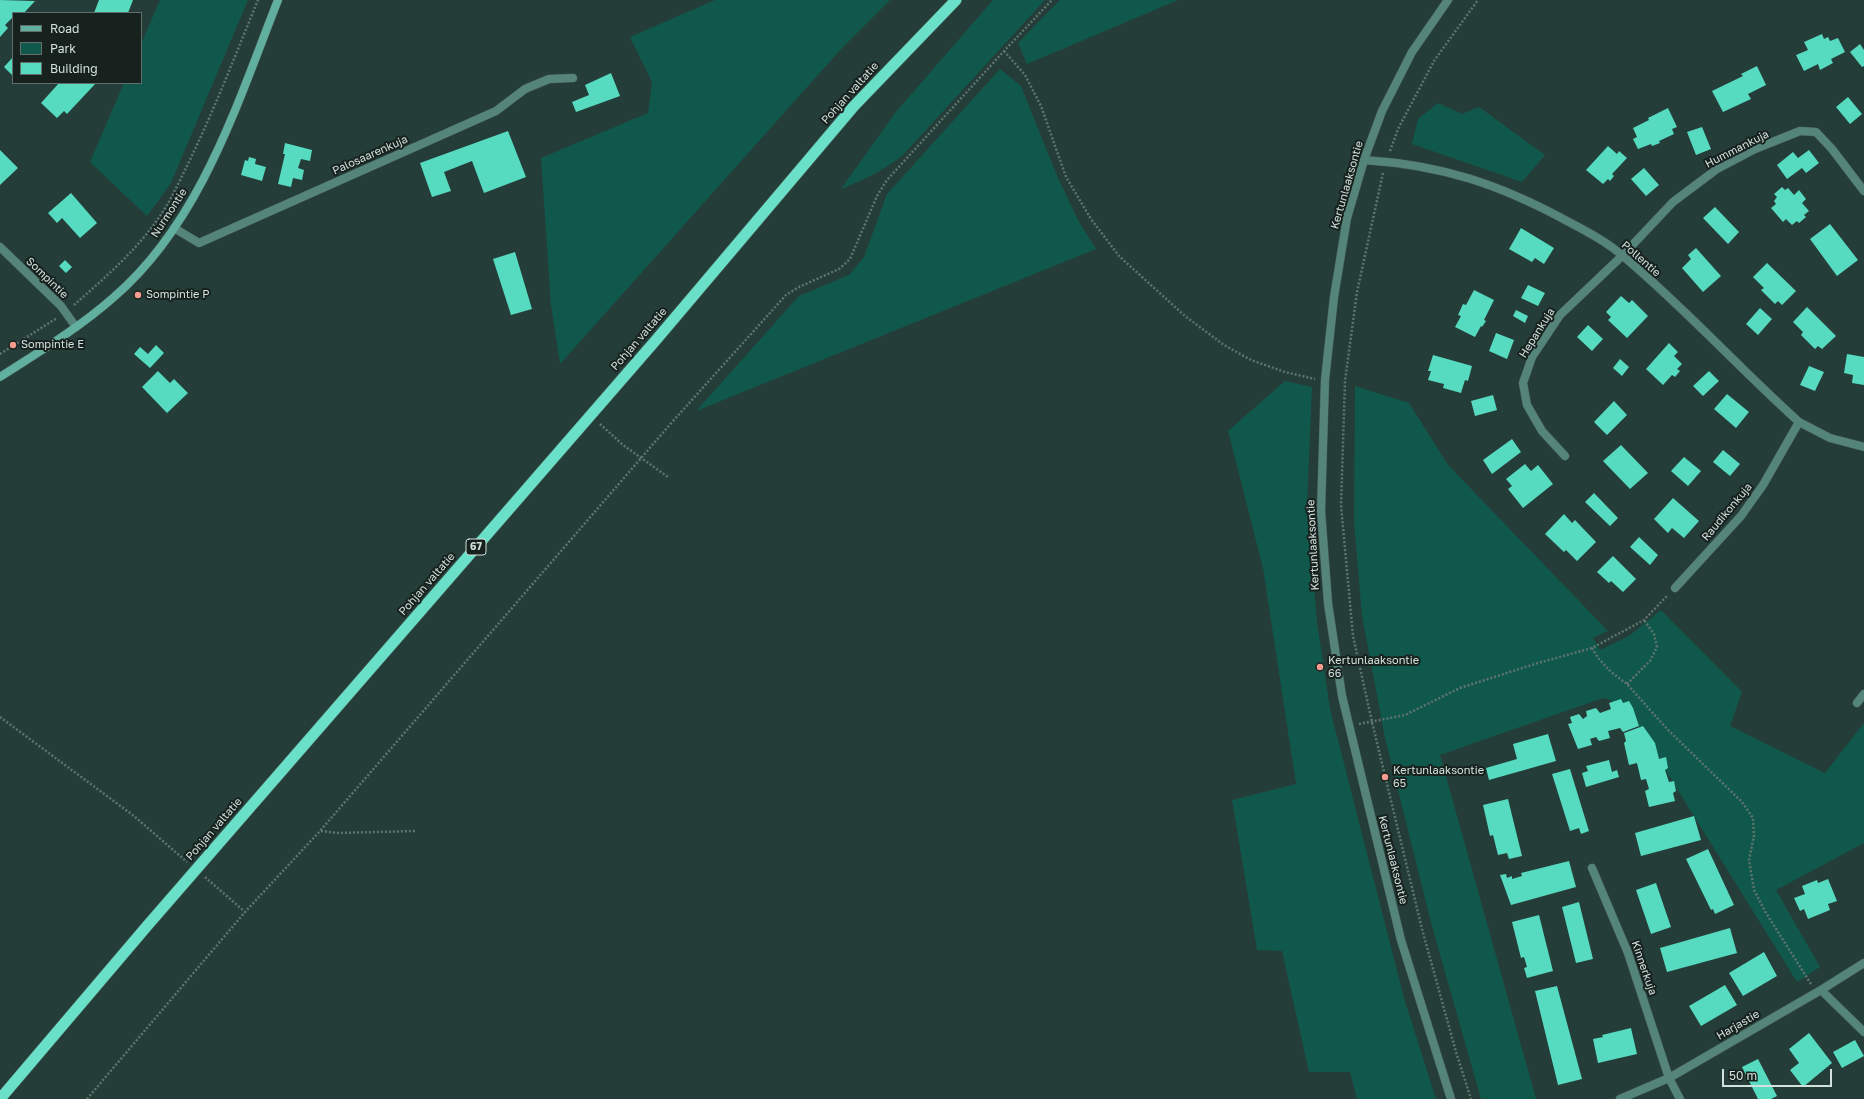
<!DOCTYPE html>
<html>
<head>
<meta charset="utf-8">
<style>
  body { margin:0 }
  #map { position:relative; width:1864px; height:1099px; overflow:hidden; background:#253d38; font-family:"Golos Text",sans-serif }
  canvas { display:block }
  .legend { position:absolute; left:12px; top:12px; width:130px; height:72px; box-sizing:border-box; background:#17221f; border:1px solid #626e6b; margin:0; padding:5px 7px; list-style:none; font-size:12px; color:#d3e1dd }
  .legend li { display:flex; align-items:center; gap:8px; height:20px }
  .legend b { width:20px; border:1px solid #626e6b }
  .scale { position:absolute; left:1722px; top:1069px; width:110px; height:18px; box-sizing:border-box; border:2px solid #d3e1dd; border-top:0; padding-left:5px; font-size:12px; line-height:14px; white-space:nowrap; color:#d3e1dd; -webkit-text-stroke:3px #17221f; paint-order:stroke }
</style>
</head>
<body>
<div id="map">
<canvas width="1864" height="1099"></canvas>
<ul class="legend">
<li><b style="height:5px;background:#61b09f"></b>Road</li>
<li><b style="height:11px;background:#11584c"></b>Park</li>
<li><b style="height:11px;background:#56dbc1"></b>Building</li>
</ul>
<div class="scale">50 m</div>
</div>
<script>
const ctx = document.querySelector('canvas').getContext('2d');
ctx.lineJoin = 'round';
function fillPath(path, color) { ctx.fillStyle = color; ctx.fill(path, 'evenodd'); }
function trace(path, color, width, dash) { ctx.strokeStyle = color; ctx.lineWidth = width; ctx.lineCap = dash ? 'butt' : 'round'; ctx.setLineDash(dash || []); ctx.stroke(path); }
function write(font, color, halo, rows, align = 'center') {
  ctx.font = font + ' "Golos Text",sans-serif'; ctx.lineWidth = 4; ctx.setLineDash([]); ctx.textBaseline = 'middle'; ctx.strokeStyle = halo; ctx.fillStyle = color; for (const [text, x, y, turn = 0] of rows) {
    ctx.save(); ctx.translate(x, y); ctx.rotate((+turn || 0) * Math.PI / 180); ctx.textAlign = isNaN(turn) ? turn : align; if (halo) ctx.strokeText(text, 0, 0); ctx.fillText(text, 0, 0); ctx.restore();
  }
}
fillPath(new Path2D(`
  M160,0H248L171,183L147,216L90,162L124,83H141V44Z
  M715,0H890L842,48L560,364L551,305L541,158L648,113L652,82L630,37Z
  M993,0H1045L903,155C884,170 864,180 841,189L895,113Z
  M1060,0H1178L1027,64L1018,43Z
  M1000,69L1021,86L1058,178L1079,222L1096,249L696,411L799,296L849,275L864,257L887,194Z
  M1438,103L1462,114L1479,107L1545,155L1522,182L1412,144L1418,119Z
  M1285,381L1312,387L1307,506L1317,622L1330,709L1404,998L1436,1099H1357L1350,1072H1309L1282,951L1257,950L1232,800L1296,784L1263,568L1228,431Z
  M1355,386L1409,403L1448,465L1608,631L1593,638L1600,650L1629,636L1661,610L1742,692L1730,726L1825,773L1864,723V843L1776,890L1820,967L1797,982L1625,705L1603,698L1440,755L1536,1099H1481L1431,923L1385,738L1362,616L1354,521Z`), '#11584c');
fillPath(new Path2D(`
  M0,0L35,1L24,13H13V17L5,25L8,28L0,37Z
  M99,0H133L128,13H94Z
  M1822,34L1824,39L1828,37L1830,41L1838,38L1845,52L1831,59L1833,63L1820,70L1818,64L1804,71L1796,55L1808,50L1804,42Z
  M1860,44L1864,50V66L1862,67L1850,52Z
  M13,57V76L4,67Z
  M1757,66L1766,85L1748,94L1751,99L1723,112L1712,91L1743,76L1741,74Z
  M611,73L620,96L576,112L572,102L589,95L585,85Z
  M59,83H96L67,114L64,111L57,118L41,103Z
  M1848,97L1862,114L1850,124L1836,107Z
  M1668,108L1677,127L1672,129L1674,134L1659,141L1660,143L1652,146L1651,144L1638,149L1633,139L1637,137L1633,128L1649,120L1648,118Z
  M1702,127L1711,149L1696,155L1687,132Z
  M508,131L526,177L484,193L472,161L444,172L451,191L432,197L420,163Z
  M285,143L312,150L310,161L301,159L298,168L304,170L302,180L293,178L291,187L278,184L285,154H283Z
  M1608,146L1617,154L1619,151L1627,158L1612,174L1614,176L1610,181L1608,179L1603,184L1586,170Z
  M0,150L18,168L0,185Z
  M1809,150L1819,163L1806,173L1802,168L1787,179L1777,165L1793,152L1798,158Z
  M249,157L256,159L255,164L266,167L262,181L241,175L245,160L248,161Z
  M1644,168L1659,185L1646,196L1631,179Z
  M1782,187L1785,190L1788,188L1794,195L1799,190L1806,199L1802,203L1809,211L1804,215L1806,217L1799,223L1797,221L1792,225L1786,219L1783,222L1771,208L1776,204L1774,201L1777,197L1774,194Z
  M71,193L97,223L80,238L62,218L57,223L48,213Z
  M1715,207L1739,232L1728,244L1703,218Z
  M1830,224L1858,260L1837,276L1810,239Z
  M1521,228L1554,248L1544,264L1535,258L1532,262L1509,249Z
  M1696,248L1721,276L1703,292L1682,268L1691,259L1688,255Z
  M515,252L532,309L511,315L493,259Z
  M65,260L72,267L66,273L59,266Z
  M1767,263L1796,291L1782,305L1778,301L1775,304L1761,290L1764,288L1753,277Z
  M1528,285L1545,293L1538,306L1521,298Z
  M1474,290L1494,300L1484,320L1486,321L1482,327L1481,326L1475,337L1455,327L1461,316L1458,315L1463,304L1466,305Z
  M1621,296L1629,303L1632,300L1648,316L1627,338L1608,320L1611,317L1606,312Z
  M1807,307L1836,336L1822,349L1818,346L1815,349L1801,335L1803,332L1793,322Z
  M1760,308L1772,319L1758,335L1746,324Z
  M1516,310L1528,316L1525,323L1513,316Z
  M1588,325L1603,339L1592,351L1577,337Z
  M1496,333L1514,340L1507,359L1489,351Z
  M1669,343L1678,352L1674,356L1682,364L1677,369L1680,371L1675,377L1672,375L1663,385L1646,369Z
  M156,345L164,353L150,368L134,354L140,347L148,354Z
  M1847,354L1864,357V385L1852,383L1853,375L1844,373Z
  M1433,355L1472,366L1468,381L1465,380L1461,393L1443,388L1444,384L1428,380L1431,371H1428Z
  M1620,359L1629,367L1622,376L1613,368Z
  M1809,366L1824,372L1815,391L1800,385Z
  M158,371L170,383L174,379L188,393L167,413L142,387Z
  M1709,371L1719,381L1703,396L1693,386Z
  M1727,394L1749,412L1736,428L1714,409Z
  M1493,395L1497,410L1475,416L1471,401Z
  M1614,401L1627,415L1607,435L1594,422Z
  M1512,439L1521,452L1492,474L1483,460Z
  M1621,445L1648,473L1630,489L1603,461Z
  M1723,450L1740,464L1730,476L1713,462Z
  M1684,457L1701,471L1688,486L1671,471Z
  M1525,464L1531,471L1538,465L1553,484L1523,508L1508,489L1512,486L1506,479Z
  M1594,493L1618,518L1610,526L1585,502Z
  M1673,498L1699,521L1684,538L1672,528L1668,533L1654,519Z
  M1564,514L1572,523L1575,520L1596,542L1577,561L1566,550L1564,552L1545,534Z
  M1639,537L1658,555L1650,565L1630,547Z
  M1613,556L1636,579L1623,592L1611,581L1609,583L1597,572Z
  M1621,699L1623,703L1629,701L1633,708L1639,726L1623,732L1620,728L1608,731L1610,738L1599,741L1596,737L1590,739L1592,745L1578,749L1568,724L1572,723L1570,717L1579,714L1583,719L1587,716L1586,711L1596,708L1600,713L1611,709L1609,703Z
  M1643,726L1655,743L1659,759L1666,757L1668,768L1665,770L1669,782L1674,781L1676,791L1673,793L1675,801L1649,807L1645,791L1649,789L1646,779L1641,780L1637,763L1629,765L1624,743L1626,741L1624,733Z
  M1548,734L1556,761L1489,780L1486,768L1517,759L1513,744Z
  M1609,760L1612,772L1617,770L1619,777L1586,787L1582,773L1588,771L1586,766Z
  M1570,769L1589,831L1581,834L1579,828L1570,831L1552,774Z
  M1508,799L1522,856L1509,859L1507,853L1498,855L1493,835L1490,836L1483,805Z
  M1694,816L1701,840L1641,856L1635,833Z
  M1708,849L1734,905L1715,914L1713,909L1711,910L1686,859Z
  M1569,861L1576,887L1511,905L1500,875L1506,874L1507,878L1512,876V879L1522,876L1521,873Z
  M1828,879L1837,901L1828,904L1830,910L1808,919L1804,909L1800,911L1794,898L1805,894L1802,886L1817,880L1818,883Z
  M1656,883L1671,927L1651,934L1636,890Z
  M1579,902L1593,959L1576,963L1562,907Z
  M1539,915L1553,971L1527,978L1524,968L1527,967L1524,957L1521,958L1512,922Z
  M1730,928L1737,953L1667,972L1660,948Z
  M1764,952L1777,976L1743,996L1729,973Z
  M1725,985L1737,1005L1701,1026L1689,1006Z
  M1557,986L1582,1079L1558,1085L1535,991Z
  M1631,1028L1637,1054L1598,1063L1593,1039L1603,1037L1602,1035Z
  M1809,1033L1832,1063L1803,1087L1790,1070L1799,1063L1789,1049Z
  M1855,1040L1864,1056L1842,1068L1833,1052Z
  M1758,1059L1777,1096L1771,1099H1758L1742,1067Z`), '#56dbc1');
const minor = new Path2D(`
  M1364,160C1442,165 1499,184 1567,221C1586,231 1607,242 1623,256C1685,308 1739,368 1799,422L1830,438L1864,447
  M174,228L199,243L496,111L525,89L549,79L573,78
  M0,247L61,306L76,327
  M1565,456L1542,431L1527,405L1523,383L1532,357L1560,315L1623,255L1673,202L1717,169L1755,149L1800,131L1816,132L1832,149L1864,191
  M1675,588L1741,516L1763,485L1799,422
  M1857,703L1864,694
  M1592,868L1628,953L1669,1078L1680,1099
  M1821,990L1864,1032
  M1620,1099L1669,1078L1821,990L1864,963`);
const tertiary = new Path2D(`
  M1448,0L1412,52L1382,111L1364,160L1347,218L1334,297L1325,380L1321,511L1328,603L1342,696L1401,940L1451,1099`);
const secondary = new Path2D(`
  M0,377C39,352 79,328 114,297C201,222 237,104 278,0`);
const trunk = new Path2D(`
  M0,1099L147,926L656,340L854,106L956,0`);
trace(minor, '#445b56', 9);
trace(tertiary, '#445b56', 9);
trace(secondary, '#445b56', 9);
trace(trunk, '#445b56', 12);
trace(new Path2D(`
  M1004,51L1025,75L1041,106L1066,177L1091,219L1119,256L1185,316L1224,345L1251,360L1285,372L1315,379
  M1390,151L1398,129L1434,61L1478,0
  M1383,173L1357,292L1345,381L1341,505L1353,636L1372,722L1422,929L1456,1052L1471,1099
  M74,305C108,275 143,245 167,205C174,193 180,180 186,168C213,113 235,56 258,0
  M0,354L57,318
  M600,424L623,445L668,477
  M1592,648L1598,658L1611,672L1627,684L1667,729L1742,802L1753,818L1754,836L1749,860L1754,890L1766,913L1811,984
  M1627,684L1650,661L1657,647L1654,634L1644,620
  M0,717L134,816L187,862
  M1359,724L1405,715L1460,688L1538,663L1592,648L1644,620L1667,596
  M321,831L338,833L415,831
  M205,877L245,912
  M87,1099L245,912L320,831L673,421L786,295L799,287L839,269L850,259L877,196L887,180L1004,51L1052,0`), '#5f746f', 2.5, [2, 2]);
trace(minor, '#55857a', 8);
trace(tertiary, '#55857a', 8);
trace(secondary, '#61b09f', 8);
trace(trunk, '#6ae0c8', 11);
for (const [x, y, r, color] of [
  [138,295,4,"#f59c90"],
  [13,345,4,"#f59c90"],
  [1320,667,4,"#f59c90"],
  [1385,777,4,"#f59c90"]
]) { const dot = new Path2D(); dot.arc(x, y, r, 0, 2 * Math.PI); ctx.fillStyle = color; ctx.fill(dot); trace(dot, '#17221f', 1.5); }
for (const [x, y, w] of [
  [476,547,20]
]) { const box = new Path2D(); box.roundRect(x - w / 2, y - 8, w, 16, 3); ctx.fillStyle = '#17221f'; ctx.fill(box); trace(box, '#d3e1dd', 1); }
write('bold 10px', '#d3e1dd', null, [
  ["67",476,547]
]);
write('11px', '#d3e1dd', '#17221f', [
  ["Pohjan valtatie",850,93,-48],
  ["Hummankuja",1737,149,-27],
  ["Palosaarenkuja",370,155,-24],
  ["Kertunlaaksontie",1347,185,-74],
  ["Nurmontie",169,213,-57],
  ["Pollentie",1641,259,41],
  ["Sompintie",47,278,44],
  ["Hepankuja",1537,333,-58],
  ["Pohjan valtatie",639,339,-49],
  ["Raudikonkuja",1727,512,-50],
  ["Kertunlaaksontie",1313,545,-93],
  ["Pohjan valtatie",427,584,-49],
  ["Pohjan valtatie",214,829,-49],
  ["Kertunlaaksontie",1393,860,76],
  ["Kinnerkuja",1644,968,71],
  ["Harjastie",1738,1025,-30]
]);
write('11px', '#d3e1dd', '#17221f', [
  ["Sompintie P",146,295],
  ["Sompintie E",21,345],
  ["Kertunlaaksontie",1328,661],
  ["66",1328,674],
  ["Kertunlaaksontie",1393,771],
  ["65",1393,784]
], 'left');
</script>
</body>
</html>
